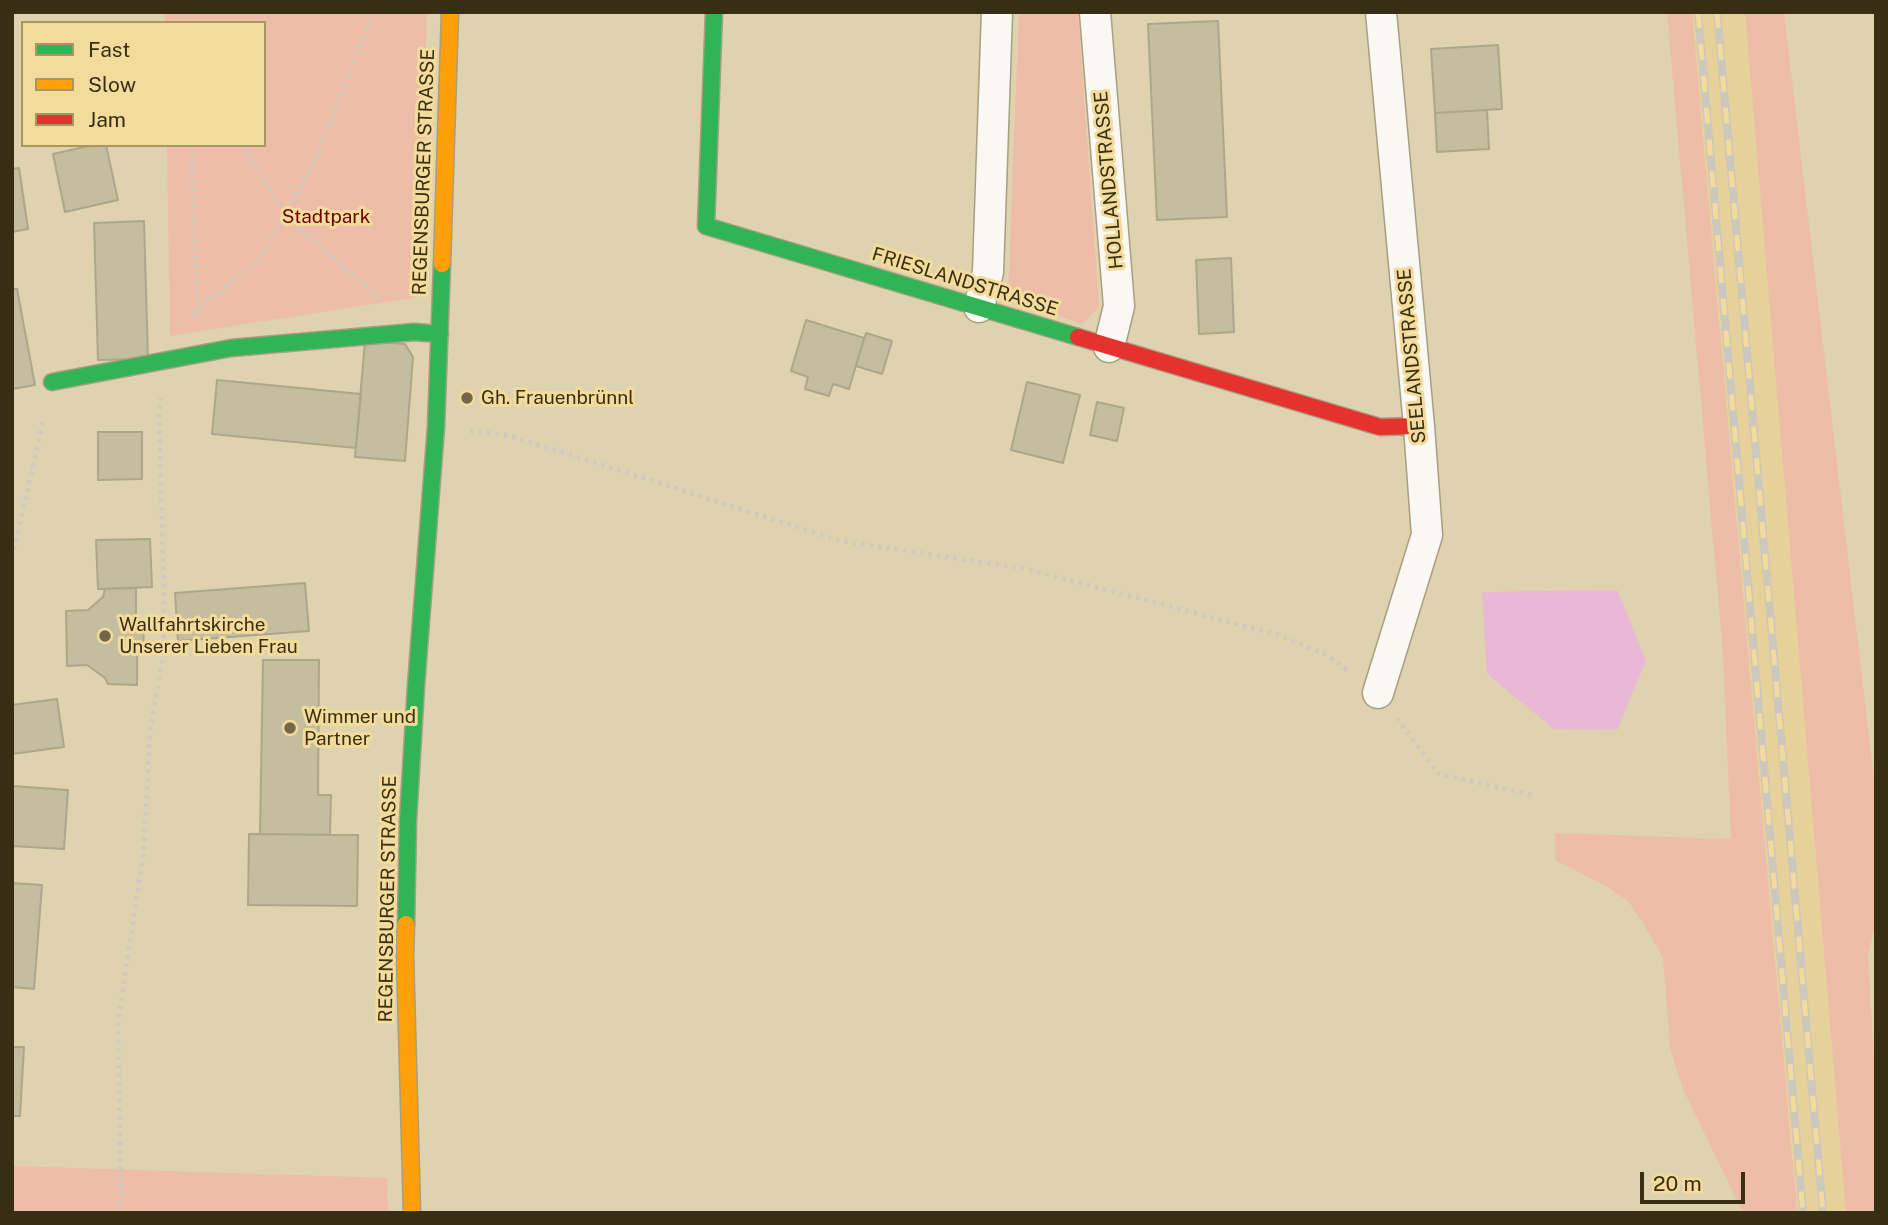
<!DOCTYPE html>
<html>
<head>
<meta charset="utf-8">
<style>
  body { margin:0 }
  #map { position:relative; width:1888px; height:1225px; overflow:hidden; background:#dfd2af; font-family:"Public Sans",sans-serif }
  canvas { display:block }
  .frame { position:absolute; inset:0; border:14px solid #382e14; pointer-events:none }
  .legend { position:absolute; left:21px; top:21px; width:245px; height:126px; box-sizing:border-box; background:#f3db9b; border:2px solid #a89665; margin:0; padding:9px 12px; list-style:none; font-size:21px; color:#382e14 }
  .legend li { display:flex; align-items:center; gap:14px; height:35px }
  .legend b { width:35px; border:2px solid #a89665 }
  .scale { position:absolute; left:1640px; top:1172px; width:105px; height:32px; box-sizing:border-box; border:4px solid #382e14; border-top:0; padding-left:9px; font-size:21px; line-height:24px; white-space:nowrap; color:#382e14; -webkit-text-stroke:5px #f3db9b; paint-order:stroke }
</style>
</head>
<body>
<div id="map">
<canvas width="1888" height="1225"></canvas>
<div class="frame"></div>
<ul class="legend">
<li><b style="height:9px;background:#30b455"></b>Fast</li>
<li><b style="height:9px;background:#ff9f0a"></b>Slow</li>
<li><b style="height:9px;background:#e5322d"></b>Jam</li>
</ul>
<div class="scale">20 m</div>
</div>
<script>
const ctx = document.querySelector('canvas').getContext('2d');
ctx.lineJoin = 'round';
function fillPath(path, color) { ctx.fillStyle = color; ctx.fill(path, 'evenodd'); }
function trace(path, color, width, dash) { ctx.strokeStyle = color; ctx.lineWidth = width; ctx.lineCap = dash ? 'butt' : 'round'; ctx.setLineDash(dash || []); ctx.stroke(path); }
function write(font, color, halo, rows, align = 'center') {
  ctx.font = font + ' "Public Sans",sans-serif'; ctx.lineWidth = 6; ctx.setLineDash([]); ctx.textBaseline = 'middle'; ctx.strokeStyle = halo; ctx.fillStyle = color; for (const [text, x, y, turn = 0] of rows) {
    ctx.save(); ctx.translate(x, y); ctx.rotate((+turn || 0) * Math.PI / 180); ctx.textAlign = isNaN(turn) ? turn : align; if (halo) ctx.strokeText(text, 0, 0); ctx.fillText(text, 0, 0); ctx.restore();
  }
}
fillPath(new Path2D(`
  M1692,12H1745L1846,1213H1797Z`), '#e6d19a');
fillPath(new Path2D(`
  M164,12H427L418,297L170,336L167,145H264V23H165Z
  M1019,12H1078L1099,307L1082,324L1008,297Z
  M1667,12H1692L1797,1213H1743L1683,1089L1670,1049L1663,958L1643,923L1628,901L1604,885L1555,860V833L1731,839L1723,654Z
  M1745,12H1784L1876,796V921L1868,954L1876,1097V1213H1846Z
  M12,1166L387,1178L388,1213H12Z`), '#edbda7');
fillPath(new Path2D(`
  M1617,590L1646,661L1617,730L1554,729L1487,674L1482,592Z`), '#e9b8d7');
const building = new Path2D(`
  M1218,21L1227,217L1157,220L1148,24Z
  M1498,45L1502,109L1435,113L1431,49Z
  M1487,110L1489,149L1437,152L1435,113Z
  M93,145H106L118,200L65,212L53,154Z
  M19,168L28,229L12,232V169Z
  M144,221L148,359L98,360L94,223Z
  M1231,258L1234,332L1199,334L1196,260Z
  M12,289H17L35,385L12,389Z
  M806,320L864,338L849,389L833,384L829,396L805,389L808,377L791,371Z
  M866,333L892,341L882,374L856,366Z
  M365,341L405,344L413,357L405,461L355,457Z
  M217,380L361,394L356,448L212,434Z
  M1027,382L1080,395L1063,463L1011,450Z
  M1097,402L1124,408L1117,441L1090,435Z
  M98,432H142V479L98,480Z
  M150,539L152,587L98,589L96,540Z
  M305,583L309,631L178,641L175,593Z
  M136,588V616L143,621L144,650L137,656V685L108,684L105,678L87,665L67,666L66,611L88,610L103,597L105,589Z
  M263,660H319L318,795H331L330,835L260,834Z
  M57,699L64,747L12,754V705Z
  M12,786L68,790L64,849L12,846Z
  M249,834L358,835L357,906L248,905Z
  M12,883L42,885L34,989L12,987Z
  M12,1047H24L20,1116H12Z`);
fillPath(building, '#c4be9e');
trace(building, '#aca78a', 2);
const street = new Path2D(`
  M1095,12L1119,306L1109,347
  M979,307L988,272L997,12
  M1378,693L1427,535L1419,426L1381,12`);
const fast = new Path2D(`
  M714,12L706,226L1078,337
  M52,382L231,348L414,332L440,334
  M406,924L408,820L416,686L436,427L442,264`);
const slow = new Path2D(`
  M442,264L450,12
  M406,924L405,955L412,1213`);
const jam = new Path2D(`
  M1078,337L1380,427L1419,426`);
trace(street, '#a89e82', 33);
trace(fast, '#a89e82', 19);
trace(slow, '#a89e82', 19);
trace(jam, '#a89e82', 19);
trace(new Path2D(`
  M189,12L191,23
  M192,145L197,310
  M242,145L285,215L380,299
  M194,317L197,311L259,261L315,161L374,12
  M470,431L508,435L841,541L1027,569L1279,635L1327,655L1351,673
  M12,558L44,417
  M1397,718L1438,774L1533,795
  M121,1213L118,1022L144,849L150,731L163,656L164,602L159,411L161,398`), '#cfcac0', 4.5, [3.5, 5]);
trace(street, '#faf8f3', 30);
trace(fast, '#30b455', 16);
trace(slow, '#ff9f0a', 16);
trace(jam, '#e5322d', 16);
const rail = new Path2D(`
  M1698,12L1803,1213
  M1717,12L1823,1213`);
trace(rail, '#ccc8bd', 8);
trace(rail, '#f3db9b', 5, [16]);
for (const [x, y, r, color] of [
  [467,398,7,"#72674a"],
  [105,636,7,"#72674a"],
  [290,728,7,"#72674a"]
]) { const dot = new Path2D(); dot.arc(x, y, r, 0, 2 * Math.PI); ctx.fillStyle = color; ctx.fill(dot); trace(dot, '#f3db9b', 2.5); }
write('19px', '#382e14', '#f3db9b', [
  ["REGENSBURGER STRASSE",424,172,-88],
  ["HOLLANDSTRASSE",1109,180,-95],
  ["FRIESLANDSTRASSE",965,282,17],
  ["SEELANDSTRASSE",1412,356,-95],
  ["REGENSBURGER STRASSE",388,899,-89]
]);
write('19px', '#6c0000', '#f3db9b', [
  ["Stadtpark",326,217]
]);
write('19px', '#382e14', '#f3db9b', [
  ["Gh. Frauenbrünnl",481,398],
  ["Wallfahrtskirche",119,625],
  ["Unserer Lieben Frau",119,647],
  ["Wimmer und",304,717],
  ["Partner",304,739]
], 'left');
</script>
</body>
</html>
